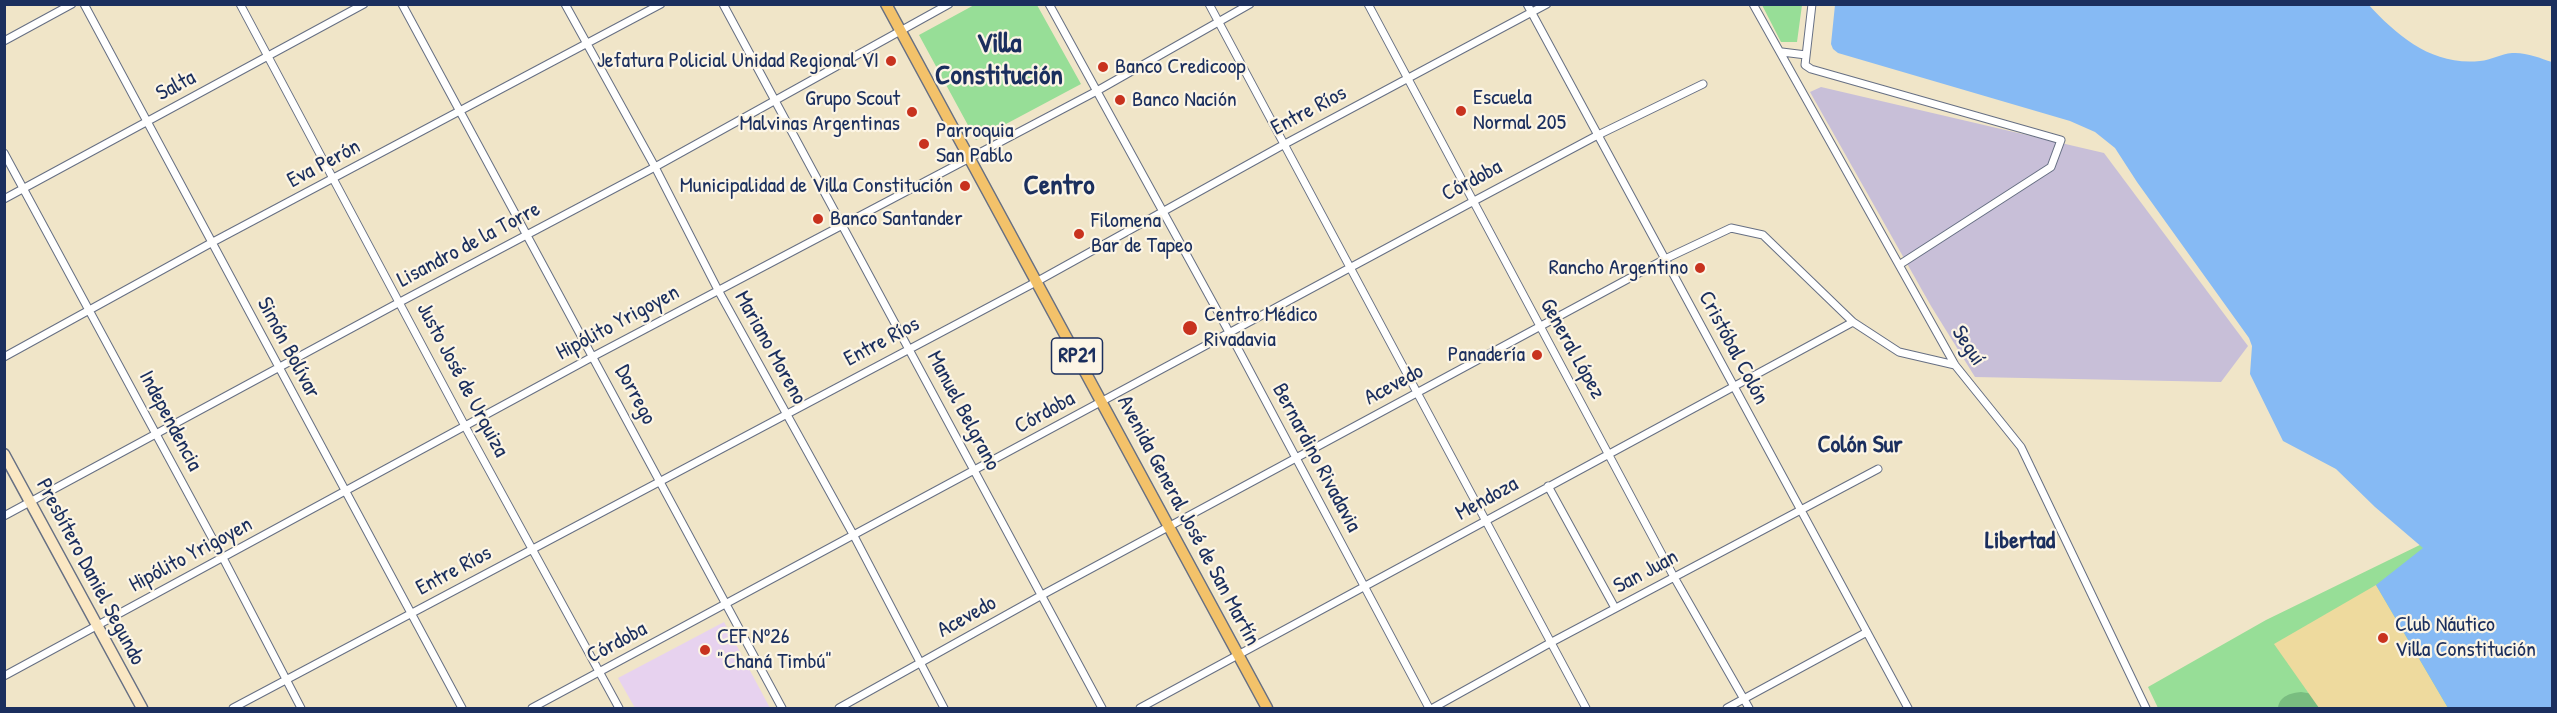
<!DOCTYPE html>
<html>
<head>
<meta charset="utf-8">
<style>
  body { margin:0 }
  #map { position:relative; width:2557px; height:713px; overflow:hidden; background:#f0e5c8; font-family:"Patrick Hand",sans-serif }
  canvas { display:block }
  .frame { position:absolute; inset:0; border:6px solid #1b2f5e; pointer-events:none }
</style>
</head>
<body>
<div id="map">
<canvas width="2557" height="713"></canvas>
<div class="frame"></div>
</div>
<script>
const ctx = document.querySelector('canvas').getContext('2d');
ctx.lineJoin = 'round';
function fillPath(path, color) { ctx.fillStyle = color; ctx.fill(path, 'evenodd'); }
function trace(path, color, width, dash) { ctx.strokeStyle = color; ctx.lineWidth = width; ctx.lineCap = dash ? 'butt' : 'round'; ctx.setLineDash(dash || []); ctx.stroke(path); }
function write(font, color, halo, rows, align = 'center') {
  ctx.font = font + ' "Patrick Hand",sans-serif'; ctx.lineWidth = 4.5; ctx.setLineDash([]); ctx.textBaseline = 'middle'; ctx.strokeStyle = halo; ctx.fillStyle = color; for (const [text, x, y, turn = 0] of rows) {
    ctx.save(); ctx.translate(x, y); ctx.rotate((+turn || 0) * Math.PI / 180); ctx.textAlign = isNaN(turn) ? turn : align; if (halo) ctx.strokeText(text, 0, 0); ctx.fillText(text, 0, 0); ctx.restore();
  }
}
fillPath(new Path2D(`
  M724,622L770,708H635L618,678Z`), '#e7d2ef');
fillPath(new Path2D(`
  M1821,87L2104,153L2248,346L2221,382L1975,377L1931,306L1810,92Z`), '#c8bfd8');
fillPath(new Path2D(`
  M976,4L1037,5L1081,84L976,140L919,35Z
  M1762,5H1802L1797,42H1781Z
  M2428,541L2552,708H2158L2148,687L2266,620Z`), '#97de97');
fillPath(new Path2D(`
  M2301,692L2320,695L2336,708H2278C2279,696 2291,693 2301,692Z`), '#79bd80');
fillPath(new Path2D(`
  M2376,585L2448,708H2319L2274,644Z`), '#eeda9e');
fillPath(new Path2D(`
  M2368,4C2398,37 2433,66 2480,61C2491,60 2501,54 2512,53C2526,52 2540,58 2552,62V708H2448L2376,585L2423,548L2375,507L2336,469L2283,441L2250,374L2252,346L2249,338L2137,182L2115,148L2095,132L2070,121L1838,53L1833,49L1831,44L1835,5Z`), '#86baf4');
const minor = new Path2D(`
  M84,4L462,708
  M240,4L466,428L619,708
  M402,4L782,708
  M565,4L655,167L718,290L854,536L944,708
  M723,4L1102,708
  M1049,4L1229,332L1429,708
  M1209,4L1586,708
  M1368,4L1674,577L1749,708
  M1527,4L1908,708
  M1753,4L1955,365L2021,447L2146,708
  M1812,4L1805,65L1811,69L2061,140L2051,167L1899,265
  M4,41L72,4
  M1782,52L1806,55
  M4,153L223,558L301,708
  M4,199L364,4
  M4,357L211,243L661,4
  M1548,486L1615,608
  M4,516L400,302L655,167L949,4
  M4,676L594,356L1095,92L1250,4
  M233,708L1036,282L1283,145L1547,4
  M532,708L1474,201L1596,136L1703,84
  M839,708L1042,595L1665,259L1731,228L1763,235L1853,322L1899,352L1955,365
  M1140,708L1853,322
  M1433,708L1550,643L1878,469
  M1727,708L1867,632`);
const secondary = new Path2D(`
  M4,454L142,708`);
const primary = new Path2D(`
  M886,4L1267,708`);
trace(minor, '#666f83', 9);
trace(secondary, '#666f83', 13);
trace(primary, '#666f83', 13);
trace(minor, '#fff', 7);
trace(secondary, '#fae7c3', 10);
trace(primary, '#f3c26a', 10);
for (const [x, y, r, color] of [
  [891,61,6,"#c8321e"],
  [1103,67,6,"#c8321e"],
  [1120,100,6,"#c8321e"],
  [1461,111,6,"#c8321e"],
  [912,112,6,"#c8321e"],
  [924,144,6,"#c8321e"],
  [965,186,6,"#c8321e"],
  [818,219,6,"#c8321e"],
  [1079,234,6,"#c8321e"],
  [1700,268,6,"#c8321e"],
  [1190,328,8,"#c8321e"],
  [1537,355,6,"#c8321e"],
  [2383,638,6,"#c8321e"],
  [705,650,6,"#c8321e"]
]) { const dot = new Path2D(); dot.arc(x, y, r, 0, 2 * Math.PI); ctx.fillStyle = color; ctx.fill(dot); trace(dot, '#fcf5e5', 2); }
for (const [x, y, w] of [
  [1077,356,51]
]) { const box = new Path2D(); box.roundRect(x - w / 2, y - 18, w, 36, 4.5); ctx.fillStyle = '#fcf5e5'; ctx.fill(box); trace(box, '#1b2f5e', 1.5); }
write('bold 21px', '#1b2f5e', null, [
  ["RP21",1077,356]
]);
write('22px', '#1b2f5e', '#fcf5e5', [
  ["Jefatura Policial Unidad Regional VI",879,61,"right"],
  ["Banco Credicoop",1115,67],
  ["Escuela",1473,98],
  ["Normal 205",1473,123],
  ["Grupo Scout",900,99,"right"],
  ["Malvinas Argentinas",900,124,"right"],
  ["Banco Nación",1132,100],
  ["Parroquia",936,131],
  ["San Pablo",936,156],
  ["Municipalidad de Villa Constitución",953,186,"right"],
  ["Banco Santander",830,219],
  ["Filomena",1091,221],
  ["Bar de Tapeo",1091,246],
  ["Rancho Argentino",1688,268,"right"],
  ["Centro Médico",1204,315],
  ["Rivadavia",1204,340],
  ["Panadería",1525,355,"right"],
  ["Club Náutico",2395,625],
  ["Villa Constitución",2395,650],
  ["CEF Nº26",717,637],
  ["\"Chaná Timbú\"",717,662]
], 'left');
write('22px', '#1b2f5e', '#fcf5e5', [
  ["Salta",176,86,-28],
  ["Entre Ríos",1309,111,-28],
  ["Eva Perón",324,164,-28],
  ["Córdoba",1472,181,-28],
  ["Lisandro de la Torre",469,245,-28],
  ["Hipólito Yrigoyen",618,323,-28],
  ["Entre Ríos",882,342,-28],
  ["Seguí",1968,346,57],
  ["Simón Bolívar",288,348,62],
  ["Mariano Moreno",770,348,61],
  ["Cristóbal Colón",1733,348,62],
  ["General López",1572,349,61],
  ["Justo José de Urquiza",462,380,62],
  ["Acevedo",1394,385,-28],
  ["Dorrego",635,395,62],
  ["Manuel Belgrano",963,411,62],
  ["Córdoba",1045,413,-29],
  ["Independencia",170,421,62],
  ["Bernardino Rivadavia",1316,458,62],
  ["Mendoza",1487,499,-29],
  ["Avenida General José de San Martín",1188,521,62],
  ["Hipólito Yrigoyen",191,555,-28],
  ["Entre Ríos",454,571,-28],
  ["Presbítero Daniel Segundo",90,572,62],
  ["San Juan",1646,572,-28],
  ["Acevedo",967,617,-29],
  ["Córdoba",617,643,-28]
]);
write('bold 24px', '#1b2f5e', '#fcf5e5', [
  ["Colón Sur",1860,446],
  ["Libertad",2020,542]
]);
write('bold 28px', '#1b2f5e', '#fcf5e5', [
  ["Villa",999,45],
  ["Constitución",999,77],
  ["Centro",1059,187]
]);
</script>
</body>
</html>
